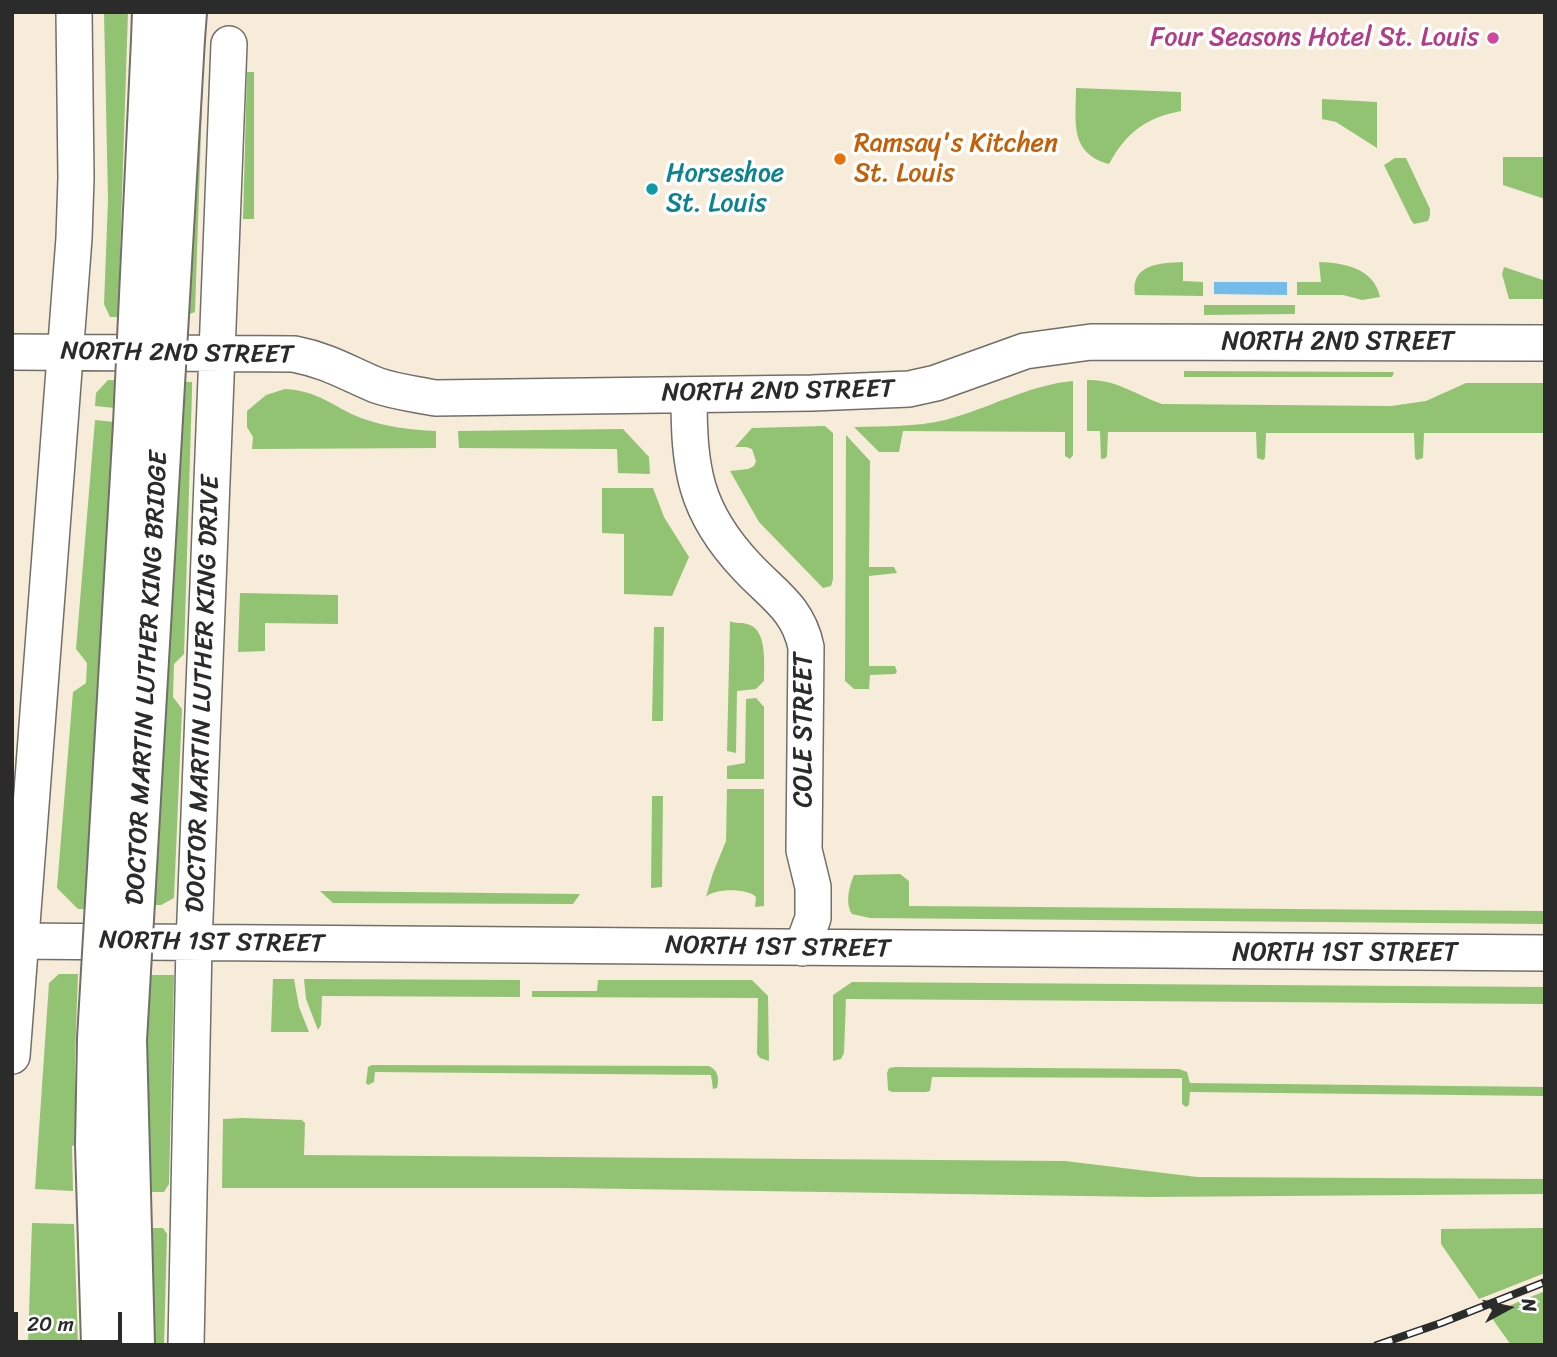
<!DOCTYPE html>
<html>
<head>
<meta charset="utf-8">
<style>
  body { margin:0 }
  #map { position:relative; width:1557px; height:1357px; overflow:hidden; background:#f7ecda; font-family:Sriracha,sans-serif }
  canvas { display:block }
  .frame { position:absolute; inset:0; border:14px solid #2b2b2b; pointer-events:none }
  .north { position:absolute; left:1473px; top:1273px; width:70px; height:70px; -webkit-text-stroke:5px #fff; paint-order:stroke; rotate:82deg; font-size:19px; font-weight:700; line-height:28px; text-align:center; color:#2b2b2b }
  .north::after { content:''; display:block; margin:auto; width:24px; height:32px; background:#2b2b2b; clip-path:polygon(50% 0,100% 100%,50% 72%,0 100%) }
  .scale { position:absolute; left:14px; top:1312px; width:108px; height:32px; box-sizing:border-box; border:4px solid #2b2b2b; border-top:0; padding-left:9px; font-size:21px; line-height:24px; white-space:nowrap; color:#2b2b2b; -webkit-text-stroke:5px #fff; paint-order:stroke }
</style>
</head>
<body>
<div id="map">
<canvas width="1557" height="1357"></canvas>
<div class="frame"></div>
<div class="north">N</div>
<div class="scale">20 m</div>
</div>
<script>
const ctx = document.querySelector('canvas').getContext('2d');
ctx.lineJoin = 'round';
function fillPath(path, color) { ctx.fillStyle = color; ctx.fill(path, 'evenodd'); }
function trace(path, color, width, dash) { ctx.strokeStyle = color; ctx.lineWidth = width; ctx.lineCap = dash ? 'butt' : 'round'; ctx.setLineDash(dash || []); ctx.stroke(path); }
function write(font, color, halo, rows, align = 'center') {
  ctx.font = font + ' Sriracha,sans-serif'; ctx.lineWidth = 7; ctx.setLineDash([]); ctx.textBaseline = 'middle'; ctx.strokeStyle = halo; ctx.fillStyle = color; for (const [text, x, y, turn = 0] of rows) {
    ctx.save(); ctx.translate(x, y); ctx.rotate((+turn || 0) * Math.PI / 180); ctx.textAlign = isNaN(turn) ? turn : align; if (halo) ctx.strokeText(text, 0, 0); ctx.fillText(text, 0, 0); ctx.restore();
  }
}
fillPath(new Path2D(`
  M104,12H128L118,317H110L104,304L108,200Z
  M204,43L195,312L187,315Z
  M247,72H254V219H243Z
  M1076,88L1181,92V111C1145,118 1127,132 1109,164C1069,153 1076,122 1076,88Z
  M1322,99L1377,102V148L1336,122L1322,119Z
  M1503,157H1545V199L1503,185Z
  M1395,158H1406L1430,209V215L1428,221L1414,224L1411,220L1384,165Z
  M1183,262V281L1203,282V296L1135,295C1130,264 1160,263 1183,262Z
  M1319,262C1344,263 1374,268 1380,297L1362,300L1343,295H1297V282H1321Z
  M1504,267L1543,280L1545,276V299H1509L1502,274Z
  M1204,305H1295V314L1204,315Z
  M1184,371L1393,372L1394,373L1392,377H1184Z
  M108,380L192,382V392L184,654L174,664L173,697L182,709L174,898L161,905H152L144,911L78,909L57,888L73,692L86,683L87,663L76,649L95,420L114,422L115,408L95,406L96,393Z
  M1087,380C1116,379 1136,395 1162,404L1391,406L1426,401L1466,383H1545V433H1424L1423,458L1417,460L1415,458L1414,433H1266L1265,458L1263,460L1257,458L1256,432H1108L1107,455L1106,458L1101,459L1100,431H1087Z
  M1073,381V455L1070,459L1065,456V432L903,431L899,452H879L854,427C884,426 916,427 945,420C988,409 1028,385 1073,381Z
  M285,389C320,391 331,406 361,418C386,427 410,430 436,431V448L252,449L253,437L247,427V411L266,395Z
  M825,426L833,433V579L831,586L823,588L759,522L730,471L748,469L754,466L756,461L752,449L746,447H735L752,428Z
  M623,429L649,457L650,474L618,473L617,449L459,448L458,431Z
  M846,435L870,461L869,567H894L897,573L869,576V666H895L897,672L895,674L870,675L869,689H854L845,681Z
  M602,488H653L664,517L689,557L672,596L624,594V534L602,533Z
  M240,593L338,595V624L265,623V651L238,652Z
  M730,621C736,624 741,622 747,624C768,628 764,666 764,681L756,689L737,691L736,753L727,751Z
  M654,627H664L663,721H652Z
  M756,698L764,707V779H727V766L745,763L746,699Z
  M727,789H764V906L755,907L756,897C748,888 714,888 706,897L713,873L726,841Z
  M652,796H663L662,887L651,888Z
  M900,874L909,881V906L1545,911V924L870,918L852,914C845,903 849,887 854,875Z
  M320,891L580,894L573,904L333,903Z
  M59,974H78L75,1058V1145L72,1146L73,1191L35,1189L49,983Z
  M150,975H174L169,1184L164,1192H151L145,1056Z
  M273,979H294L299,1007L309,1032H271Z
  M304,979L520,980V997L322,996L321,1025L318,1030L306,999Z
  M598,980H752L768,996L769,1061L760,1058L757,1054L758,998L532,997V991H597Z
  M852,982L1545,987V1004L846,999L844,1053L841,1059L833,1061V995Z
  M372,1065L709,1066C719,1071 719,1079 717,1088L713,1089L711,1075L375,1072L374,1082L368,1085L366,1083L368,1067Z
  M895,1067L1179,1069L1187,1072L1190,1083L1545,1087V1096L1190,1092L1189,1105L1186,1107L1182,1104V1078L932,1077L930,1091L926,1092H892L888,1090L887,1073L889,1068Z
  M242,1118L302,1120L305,1123L304,1155L1065,1161L1197,1177L1545,1179V1194L1149,1197L565,1188H222L223,1119Z
  M32,1223L74,1224L78,1345H28Z
  M152,1228H163L167,1234L164,1345H155Z
  M1545,1228V1273L1479,1299L1441,1244V1229Z
  M1545,1291V1345H1511L1489,1314Z`), '#92c373');
fillPath(new Path2D(`
  M1214,282H1287V295L1214,294Z`), '#72bbea');
const minor = new Path2D(`
  M12,352L294,354C329,361 345,372 376,385C395,392 416,394 435,398L812,393L909,389L936,383L1025,351L1091,342L1545,343
  M689,395C689,468 694,511 747,567C773,595 798,608 806,647L804,850L813,887V918L802,948
  M12,941L1545,953
  M12,1056L74,238L76,178L74,12
  M186,1345L194,944L229,44`);
const primary = new Path2D(`
  M185,39L187,12
  M151,40L152,12`);
trace(minor, '#726f68', 38);
trace(primary, '#726f68', 42);
trace(minor, '#fff', 35);
trace(primary, '#fff', 38);
const rail = new Path2D(`
  M1377,1345L1441,1323L1545,1282`);
trace(rail, '#2b2b2b', 8);
trace(rail, '#fff', 5, [16]);
const primaryBridge = new Path2D(`
  M101,1345L95,1145L97,1039L133,424L151,40
  M135,1345L127,1040L185,39`);
trace(primaryBridge, '#726f68', 42, []);
trace(primaryBridge, '#fff', 38);
for (const [x, y, r, color] of [
  [1493,38,7,"#d1479c"],
  [840,159,7,"#e8710a"],
  [652,189,7,"#0f9aa8"]
]) { const dot = new Path2D(); dot.arc(x, y, r, 0, 2 * Math.PI); ctx.fillStyle = color; ctx.fill(dot); trace(dot, '#fff', 2.5); }
write('26px', '#b23c85', '#fff', [
  ["Four Seasons Hotel St. Louis",1479,38]
], 'right');
write('26px', '#c56008', '#fff', [
  ["Ramsay's Kitchen",854,144],
  ["St. Louis",854,174]
], 'left');
write('26px', '#0d838f', '#fff', [
  ["Horseshoe",666,174],
  ["St. Louis",666,204]
], 'left');
write('26px', '#2b2b2b', '#fff', [
  ["NORTH 2ND STREET",1338,342],
  ["NORTH 2ND STREET",177,354,1],
  ["NORTH 2ND STREET",778,392,-1],
  ["DOCTOR MARTIN LUTHER KING BRIDGE",148,678,-87],
  ["DOCTOR MARTIN LUTHER KING DRIVE",204,694,-88],
  ["COLE STREET",804,730,-90],
  ["NORTH 1ST STREET",212,943,1],
  ["NORTH 1ST STREET",778,948,1],
  ["NORTH 1ST STREET",1345,953]
]);
</script>
</body>
</html>
